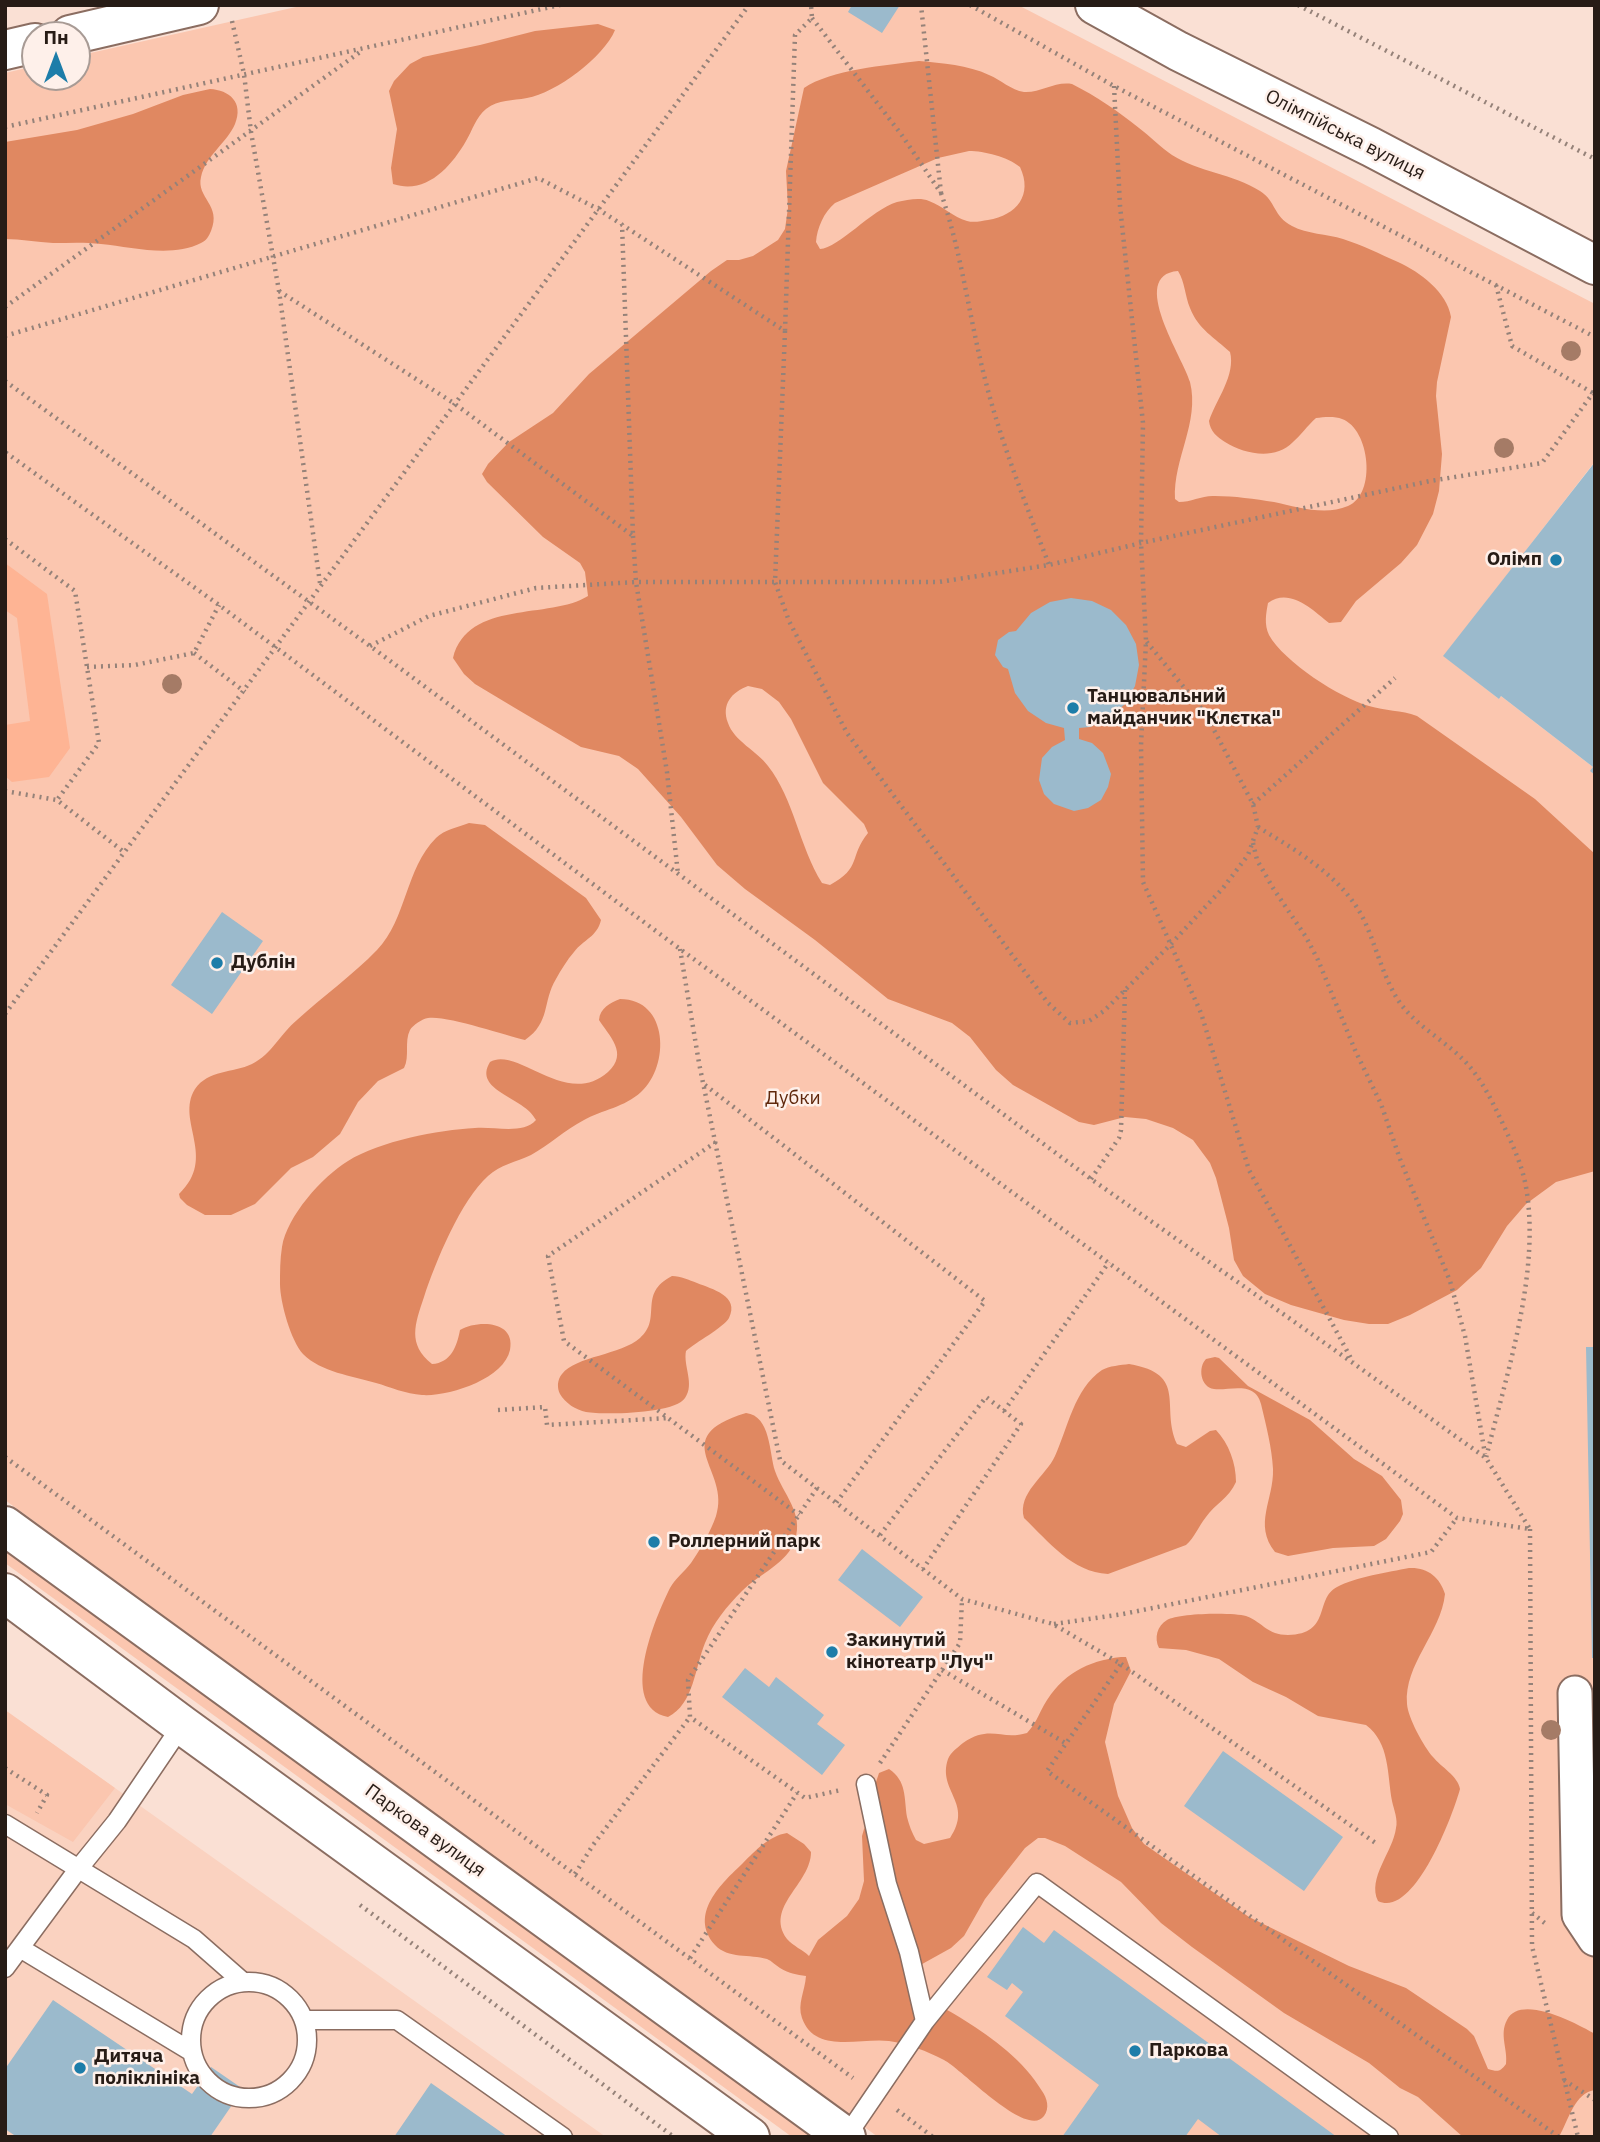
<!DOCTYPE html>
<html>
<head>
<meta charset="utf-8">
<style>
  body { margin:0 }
  #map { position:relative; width:1600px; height:2142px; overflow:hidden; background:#fae0d4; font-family:"IBM Plex Sans",sans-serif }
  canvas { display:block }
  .frame { position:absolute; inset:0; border:7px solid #271c16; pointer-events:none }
  .north { position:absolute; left:21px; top:21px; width:70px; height:70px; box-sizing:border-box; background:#fef0ea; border:2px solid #a89b95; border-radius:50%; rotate:0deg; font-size:19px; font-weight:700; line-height:28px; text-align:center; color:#271c16 }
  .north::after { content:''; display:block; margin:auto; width:24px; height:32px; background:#1d7da9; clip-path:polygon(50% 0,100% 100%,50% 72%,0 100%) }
</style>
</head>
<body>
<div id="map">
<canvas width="1600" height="2142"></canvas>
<div class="frame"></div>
<div class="north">Пн</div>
</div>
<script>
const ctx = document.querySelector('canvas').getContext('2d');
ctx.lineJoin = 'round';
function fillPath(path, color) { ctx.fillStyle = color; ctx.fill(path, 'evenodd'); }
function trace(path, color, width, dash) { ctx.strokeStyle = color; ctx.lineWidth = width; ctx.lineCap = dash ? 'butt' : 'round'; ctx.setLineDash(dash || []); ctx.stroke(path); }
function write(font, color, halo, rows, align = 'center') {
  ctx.font = font + ' "IBM Plex Sans",sans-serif'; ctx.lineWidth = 5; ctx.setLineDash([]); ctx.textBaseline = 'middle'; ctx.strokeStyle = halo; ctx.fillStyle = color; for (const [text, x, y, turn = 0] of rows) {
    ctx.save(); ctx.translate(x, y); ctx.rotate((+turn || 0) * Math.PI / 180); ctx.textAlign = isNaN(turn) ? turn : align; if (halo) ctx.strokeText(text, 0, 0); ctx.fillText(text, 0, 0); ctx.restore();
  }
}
fillPath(new Path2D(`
  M5,1710L115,1788L606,2137H5Z`), '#fad2c0');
fillPath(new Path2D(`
  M305,5H1018L1595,304V465L1593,464L1444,656L1499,699L1501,696L1593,767L1595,775V2137H878L5,1500V73L35,66V77H77V56Z
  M5,1543L819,2137H792L5,1563Z
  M5,1710L115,1788L73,1842L5,1804Z`), '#fbc6af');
fillPath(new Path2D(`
  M598,24L615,30C604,57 556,93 527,98C512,101 499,99 486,109C476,117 472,131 466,141C451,167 426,195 393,184L391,168L397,129L389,91L394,81L410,64L423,57L480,45L535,31Z
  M919,61C942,63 968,65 989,75C1001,80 1011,90 1024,92C1041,93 1055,81 1072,84C1096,96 1118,111 1139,128C1150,136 1160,147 1172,155C1199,172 1233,174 1260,191C1276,201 1273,216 1292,226C1307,234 1327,234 1343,239C1362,245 1380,254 1398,262C1420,272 1447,292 1451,317L1437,382L1436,396L1442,454L1439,491L1433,514L1417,545L1401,563L1356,601L1341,622L1329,623C1312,609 1289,587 1268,603C1266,614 1264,624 1269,635C1284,662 1340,698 1369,706C1385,711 1401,710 1417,716L1535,799L1595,854V1171L1556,1182L1526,1204L1507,1226L1481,1268L1457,1290L1410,1315L1388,1324H1369L1344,1320L1291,1305L1265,1294L1243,1276L1234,1260L1229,1228L1216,1178L1210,1163L1193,1140L1173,1128L1146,1119L1125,1117L1094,1125L1079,1122L1013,1085L996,1070L970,1037L952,1023L888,999L815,940L745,889L717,865L681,817L638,769L619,756L581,747L515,708L475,684L464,674L453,658C468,599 550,620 588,596L585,572L580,563L543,537L487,482L482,474L488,464L509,442L553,413L589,374L711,271L727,260H739L753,256L778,240L785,229L788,208L786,171L804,88C830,70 887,65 919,61ZM969,151C984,151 1008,157 1020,167C1033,195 1017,215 988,220C981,221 974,223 967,221C953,217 943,206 929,201C920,197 907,200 897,202C871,210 839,248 820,249L816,242C817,228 824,212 835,203L938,158ZM1178,271C1185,282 1185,296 1190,308C1198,329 1215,338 1230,352C1236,375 1216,400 1209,421C1210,431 1217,437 1225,442C1245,454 1274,461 1293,442C1301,435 1307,426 1316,418C1324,417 1335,416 1342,419C1370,429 1377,494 1348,506C1325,516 1297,507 1274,502C1255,499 1234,496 1215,496C1203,495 1191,502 1179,502L1175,499C1173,458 1200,423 1190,382C1184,359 1127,275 1178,271ZM748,686L762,689L779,702L791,719L823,783L864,824L868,833C849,856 862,868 830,885L822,883C799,846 794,799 768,766C757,751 734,741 728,723C721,704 732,692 748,686Z
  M210,89C229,90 244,102 235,124C227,143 206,155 201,177C196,198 222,205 211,231C209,236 206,241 201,243C171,258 132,247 101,244C85,242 69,243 53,243C37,242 21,239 5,239V142L77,130L133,114L183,95Z
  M469,823L485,825L586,898L601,920C597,937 584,939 574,952C567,960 561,970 556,979C542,1002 551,1022 525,1040C504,1035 446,1015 428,1018C422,1019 413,1025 410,1030C404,1042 410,1056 404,1068L378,1081L358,1102L340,1134L313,1157L291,1168L255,1204L231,1215H205L187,1205L180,1198L179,1194C218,1157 175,1121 195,1089C208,1070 233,1073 252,1064C272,1054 280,1034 297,1020C323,996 353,975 377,950C407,919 405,869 436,838C444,830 458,827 469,823Z
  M620,999C669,999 670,1066 641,1092C625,1107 602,1110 584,1120C565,1130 549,1145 531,1155C516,1162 500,1165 488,1176C461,1200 435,1263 424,1297C415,1324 407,1344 432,1364C451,1363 457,1346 460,1330C477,1320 516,1320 510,1350C504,1379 448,1397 422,1395C406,1394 390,1387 376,1383C352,1376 321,1372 303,1354C291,1341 280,1302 280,1284C280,1272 280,1259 282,1247C287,1216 322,1177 348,1161C380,1141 438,1130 475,1128C493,1126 523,1135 536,1120C525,1097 472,1091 490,1062C518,1046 566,1109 608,1072C629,1053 609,1036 599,1020C600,1008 610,1003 620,999Z
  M672,1276C681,1276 689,1280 697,1283C712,1289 740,1296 729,1318C723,1328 696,1342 686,1351C683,1366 695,1384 685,1398C675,1414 604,1415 586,1412C576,1410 565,1403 560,1394C557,1388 557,1380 562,1374C576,1356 621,1355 640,1338C663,1318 637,1294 672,1276Z
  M1215,1357L1219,1358L1248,1386L1310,1420L1354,1459L1382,1476L1401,1500L1403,1514L1400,1521L1386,1539L1374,1546L1333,1548L1288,1556L1275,1552C1253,1524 1274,1500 1273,1469C1272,1448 1266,1425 1261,1404C1255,1380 1229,1391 1214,1389C1200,1387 1198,1367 1206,1359Z
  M1129,1364C1189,1374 1160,1407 1177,1444L1186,1447L1210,1431L1216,1430C1229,1444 1236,1463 1236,1482C1229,1498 1215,1504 1206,1517C1198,1527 1195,1537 1186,1545L1108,1574C1072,1572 1049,1542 1024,1518C1017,1493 1046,1476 1055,1456C1068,1428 1074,1389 1102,1370C1109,1366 1121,1365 1129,1364Z
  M746,1413C771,1416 769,1453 775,1471C783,1494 804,1513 795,1540C788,1563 759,1574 742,1591C727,1606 713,1623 705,1643C695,1667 694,1704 668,1717C617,1707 656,1616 670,1588C675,1579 684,1572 691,1563C700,1550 711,1531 716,1516C732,1470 664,1438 746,1413Z
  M1409,1568C1427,1567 1440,1577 1445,1594C1441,1633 1404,1664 1407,1704C1408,1718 1424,1747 1433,1757C1441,1767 1458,1776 1460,1789C1453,1815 1414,1919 1378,1901C1367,1878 1393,1852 1396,1828C1398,1819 1394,1810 1392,1801C1387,1774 1390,1743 1366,1725L1318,1716L1286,1697L1253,1682L1219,1659L1186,1650L1159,1648C1154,1638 1157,1626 1167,1620C1178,1613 1233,1612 1246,1616C1264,1623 1267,1635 1288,1635C1332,1634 1314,1599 1337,1587C1355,1577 1389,1572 1409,1568Z
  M1121,1657H1126L1131,1671L1114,1704L1105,1742L1118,1796L1132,1828L1144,1844L1249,1917L1349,1966L1406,1988L1467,2029L1474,2036L1488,2069C1498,2072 1500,2072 1506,2064C1508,2049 1499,2035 1507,2020C1520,1993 1578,2024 1595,2034V2090C1575,2092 1568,2121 1559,2137H1463L1418,2097L1400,2088L1369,2063L1284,2013L1192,1947L1161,1923L1121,1882L1065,1846L1045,1838H1038L1025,1848L985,1899L964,1936L951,1948L915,1968C919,1977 921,1991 928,1997C938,2007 953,2012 964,2020C993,2038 1024,2061 1042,2091C1047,2098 1050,2108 1044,2116C1027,2139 963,2070 944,2060C927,2051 908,2044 889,2041C862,2037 815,2055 802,2018C797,2004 805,1991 806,1976C797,1975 788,1973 780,1968C775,1965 772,1961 767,1959C750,1954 728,1959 715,1945C688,1914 722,1883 743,1863C756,1850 769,1836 787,1833L804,1844L811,1852C811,1884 764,1907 787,1939C793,1946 803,1950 809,1956L818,1940L847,1916L859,1899L864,1881L862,1836L864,1829L880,1812L875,1785L879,1773L889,1769C907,1781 904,1798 907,1817C909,1825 912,1833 916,1840L924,1844L950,1838C974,1803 937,1791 948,1759C951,1752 957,1748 963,1743C991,1724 1001,1741 1027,1733C1035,1725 1039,1714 1044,1705C1062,1674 1087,1661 1121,1657Z`), '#e08861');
fillPath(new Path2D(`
  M5,563L47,594L70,748L49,777L12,782L5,776V725L30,721L17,618L5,610Z`), '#feb494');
fillPath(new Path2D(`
  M852,5H900L882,33L848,12Z
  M1595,462V775L1590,771L1593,767L1501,696L1499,699L1443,656Z
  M1071,598L1092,601L1111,610L1126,625L1136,644L1139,665L1135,686L1125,704L1109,718L1090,727L1079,728V739L1092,743L1103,753L1111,774L1108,787L1101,800L1088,808L1074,811L1054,804L1044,794L1039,780L1042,758L1052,747L1065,740L1064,728L1046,723L1028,711L1015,693L1008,669L1003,667L995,655L998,640L1009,632L1016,631L1031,613L1050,602Z
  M222,912L263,941L212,1014L171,985Z
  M1586,1347H1595V1658H1592Z
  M862,1549L923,1597L900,1627L838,1580Z
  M745,1668L769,1687L776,1677L824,1715L817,1724L845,1745L822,1775L722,1697Z
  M1223,1751L1343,1837L1304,1891L1184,1806Z
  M1023,1927L1044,1943L1054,1930L1337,2137H1222L1198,2119L1185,2137H1062L1099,2085L1005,2016L1023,1992L1012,1983L1007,1990L987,1977Z
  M53,2000L192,2094L211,2067L243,2089L210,2137H17L5,2129V2069Z
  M431,2083L508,2137H394Z`), '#9bbacc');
const service = new Path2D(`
  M5,1824L194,1939L243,1982
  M20,1948L192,2052
  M5,1968L79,1868L117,1821L182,1725
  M191 2040a58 58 0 1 1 116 0a58 58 0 1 1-116 0Z
  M304,2020H397L563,2137
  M925,2021L1037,1883L1389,2137
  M846,2137L925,2021L909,1952L887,1884L866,1784`);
const minor = new Path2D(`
  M1575,1693L1579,1915L1595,1939`);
const tertiary = new Path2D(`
  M1095,5L1178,51L1371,147L1595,265
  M70,35L199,5
  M5,50L35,43
  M5,1526L846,2137
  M5,1593L182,1725L750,2137`);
trace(service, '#8b6d61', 21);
trace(minor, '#8b6d61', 37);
trace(tertiary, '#8b6d61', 42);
trace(new Path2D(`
  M970,5L1114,86L1595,337
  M1298,5L1595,159
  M812,18L901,134L941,193L921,5
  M232,21L244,74L251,132L279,291L320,583
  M1114,86L1120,206L1143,423L1141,543L1146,641L1141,745L1143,882L1201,1013L1249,1170L1353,1362
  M5,127L560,5
  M941,193C962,254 969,317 985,379C1001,443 1026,504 1049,565
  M1496,285L1512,346L1593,393L1595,390
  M279,291L455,404L633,536L622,224
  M5,307L360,52
  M785,331L775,582L789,621L847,733L1048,1003L1070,1023L1089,1021L1104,1011L1170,945L1223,888L1248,855L1258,827L1253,804L1205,713L1146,641
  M5,336L538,178L598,209L785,331L795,35L812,18L811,5
  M5,381L370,646L1091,1179L1353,1363L1486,1458L1530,1529L1457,1518L680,949L219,605L5,452
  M633,536L636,582L667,772L678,874
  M5,539L75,591L99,743L57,800
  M370,646L429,616L536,588L636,582H939L1049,565L1141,543L1430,481L1542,463L1593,393L1595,394
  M194,653L245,692
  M87,667L135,665L194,653L219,605
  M5,791L57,800L124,852
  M1253,804L1395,678
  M1258,827C1297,851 1343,877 1364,920C1377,948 1383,978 1400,1003C1419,1029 1450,1043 1470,1067C1484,1084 1493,1103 1502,1122C1512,1144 1522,1164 1526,1187C1541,1273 1506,1375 1486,1458
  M1253,843L1257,860L1273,888L1306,937L1318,960L1355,1050L1381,1104L1400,1159L1450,1281L1465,1336L1485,1454
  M680,949L699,1063L780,1460L962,1599L1053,1624L1121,1664L1047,1771L1559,2137
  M5,1014L749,5
  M705,1085L985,1301L836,1503
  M716,1142L548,1256L564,1341L799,1515
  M1091,1179L1119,1138L1121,1130L1125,990
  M498,1410L545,1407L547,1425L668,1418
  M1004,1411L1109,1262
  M5,1457L853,2078
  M817,1488L688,1680L690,1717L805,1798L841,1790
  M1530,1529L1532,1946L1578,2137
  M880,1535L986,1397L1021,1424L923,1569
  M1054,1624L1123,1614L1431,1552L1457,1518
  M1121,1664L1377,1844
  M942,1670L1067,1744
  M880,1763L960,1643L962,1599
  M5,1768L47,1795L37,1813
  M575,1874L593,1845L690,1717
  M360,1905L674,2137
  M1532,1913L1546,1924
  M690,1958L797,1793
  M1564,2080L1595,2100
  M897,2110L933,2137`), '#958279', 4.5, [2, 5]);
trace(service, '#fff', 18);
trace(minor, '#fff', 33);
trace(tertiary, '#fff', 38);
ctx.fillStyle = '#a57b66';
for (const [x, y] of [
  [1571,351],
  [1504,448],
  [172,684],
  [1551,1730]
]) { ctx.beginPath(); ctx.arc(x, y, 10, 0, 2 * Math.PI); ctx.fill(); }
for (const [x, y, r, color] of [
  [1556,560,7,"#1d7da9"],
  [1073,708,7,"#1d7da9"],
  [217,963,7,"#1d7da9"],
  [654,1542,7,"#1d7da9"],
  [832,1652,7,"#1d7da9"],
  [1135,2051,7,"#1d7da9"],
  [80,2068,7,"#1d7da9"]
]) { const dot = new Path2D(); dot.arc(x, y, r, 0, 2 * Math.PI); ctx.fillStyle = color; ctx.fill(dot); trace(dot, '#fef0ea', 2.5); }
write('19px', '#271c16', '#fef0ea', [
  ["Олімпійська вулиця",1345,135,27],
  ["Паркова вулиця",425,1831,36]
]);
write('bold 19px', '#271c16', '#fef0ea', [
  ["Олімп",1542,560,"right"],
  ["Танцювальний",1087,697],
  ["майданчик \"Клєтка\"",1087,719],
  ["Дублін",231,963],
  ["Роллерний парк",668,1542],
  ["Закинутий",846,1641],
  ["кінотеатр \"Луч\"",846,1663],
  ["Паркова",1149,2051],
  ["Дитяча",94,2057],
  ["поліклініка",94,2079]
], 'left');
write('19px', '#60280c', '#fef0ea', [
  ["Дубки",793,1099]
]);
</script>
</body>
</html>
